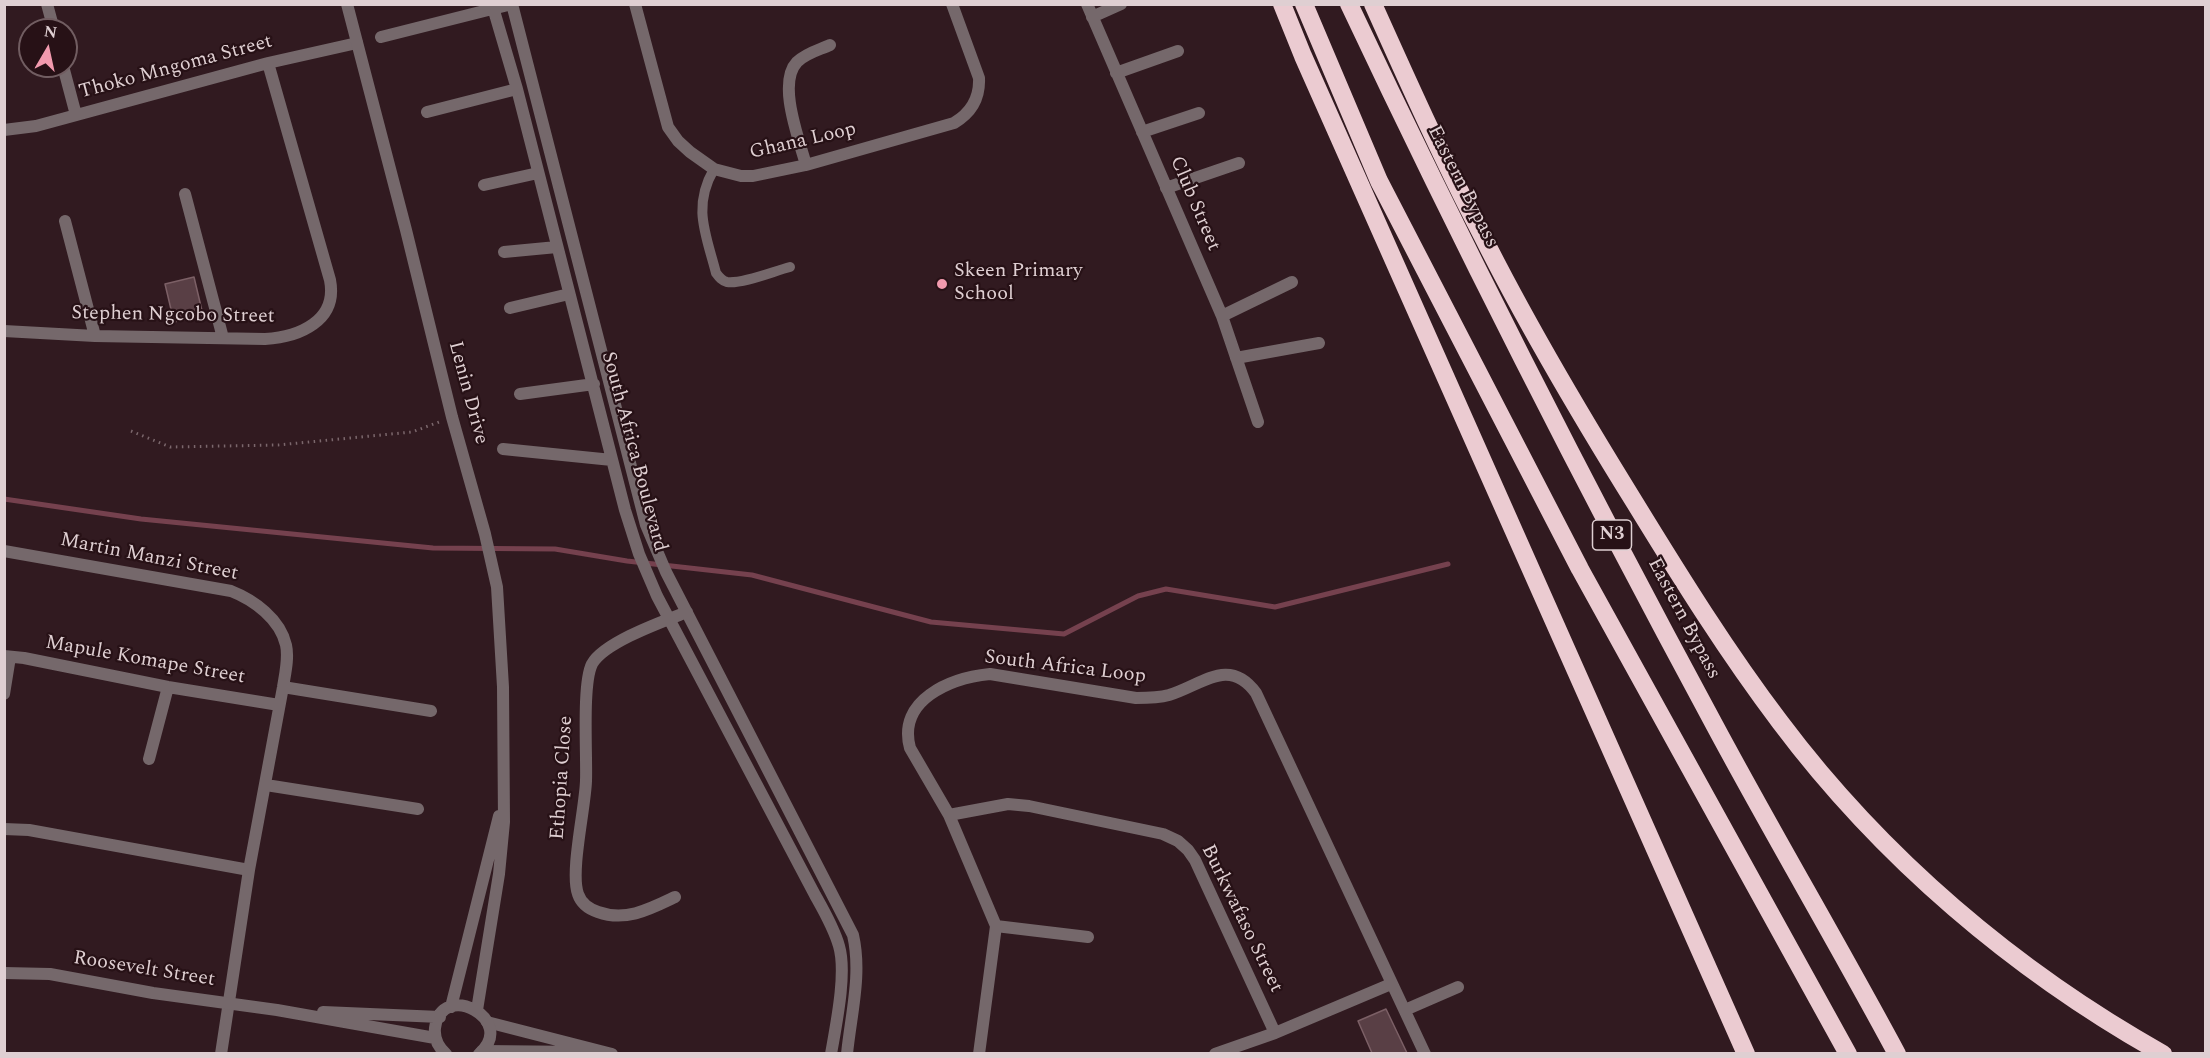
<!DOCTYPE html>
<html>
<head>
<meta charset="utf-8">
<style>
  body { margin:0 }
  #map { position:relative; width:2210px; height:1058px; overflow:hidden; background:#311a20; font-family:Spectral,serif }
  canvas { display:block }
  .frame { position:absolute; inset:0; border:6px solid #dfcfd2; pointer-events:none }
  .north { position:absolute; left:18px; top:18px; width:60px; height:60px; box-sizing:border-box; background:#271116; border:2px solid #715d61; border-radius:50%; rotate:9deg; font-size:16px; font-weight:700; line-height:24px; text-align:center; color:#dfcfd2 }
  .north::after { content:''; display:block; margin:auto; width:21px; height:27px; background:#f29aae; clip-path:polygon(50% 0,100% 100%,50% 72%,0 100%) }
</style>
</head>
<body>
<div id="map">
<canvas width="2210" height="1058"></canvas>
<div class="frame"></div>
<div class="north">N</div>
</div>
<script>
const ctx = document.querySelector('canvas').getContext('2d');
ctx.lineJoin = 'round';
function trace(path, color, width, dash) { ctx.strokeStyle = color; ctx.lineWidth = width; ctx.lineCap = dash ? 'butt' : 'round'; ctx.setLineDash(dash || []); ctx.stroke(path); }
function fillPath(path, color) { ctx.fillStyle = color; ctx.fill(path, 'evenodd'); }
function write(font, color, halo, rows, align = 'center') {
  ctx.font = font + ' Spectral,serif'; ctx.lineWidth = 4.5; ctx.setLineDash([]); ctx.textBaseline = 'middle'; ctx.strokeStyle = halo; ctx.fillStyle = color; for (const [text, x, y, turn = 0] of rows) {
    ctx.save(); ctx.translate(x, y); ctx.rotate((+turn || 0) * Math.PI / 180); ctx.textAlign = isNaN(turn) ? turn : align; if (halo) ctx.strokeText(text, 0, 0); ctx.fillText(text, 0, 0); ctx.restore();
  }
}
trace(new Path2D(`
  M4,499L141,519L433,548L555,549L627,561L752,575L931,622L1064,634L1138,596L1166,589L1275,607L1448,564`), '#75414e', 5);
const building = new Path2D(`
  M194,277L203,315L174,322L165,284Z
  M1386,1009L1407,1053H1372L1358,1021Z`);
fillPath(building, '#593f45');
trace(building, '#7c6066', 1.5);
trace(new Path2D(`
  M131,431L170,447L278,445L412,432L439,422`), '#7b676c', 3, [1.5, 4.5]);
trace(new Path2D(`
  M714,169C692,207 706,234 716,273C719,277 722,281 727,282C743,284 774,271 790,267`), '#75686b', 10);
trace(new Path2D(`
  M47,4L54,30
  M492,4L517,89L625,510L639,554L657,596L815,895C824,911 834,928 839,946C847,973 836,1025 831,1054
  M512,4L646,525L666,572L853,935C862,974 851,1014 847,1054
  M635,4L668,127L678,141L690,152L714,169L741,176H753L806,165L954,123C971,113 980,99 979,78L952,4
  M1087,4L1222,316L1258,422
  M1092,17L1121,4
  M381,37L512,4
  M63,66L76,115
  M1116,73L1178,51
  M427,112L517,89
  M4,130L36,126L268,63L357,43
  M1142,132L1199,113
  M806,165C799,139 777,83 797,62C806,53 819,50 830,45
  M484,185L538,173
  M1166,188L1239,163
  M185,194L223,338
  M65,221L95,336
  M504,252L557,247
  M510,308L569,294
  M1222,316L1292,282
  M4,331L95,336L265,339C299,337 338,321 330,280L268,63
  M1236,358L1319,343
  M520,394L594,384
  M503,449L612,460
  M4,551L231,591C254,600 280,619 286,645C289,658 285,674 283,687L249,870L221,1054
  M4,656L24,658L168,687L279,705
  M283,687L431,711
  M4,694L10,657
  M149,759L168,687
  M266,785L418,809
  M949,815L1008,804L1029,806L1163,834L1178,841L1188,850L1195,860L1275,1033
  M4,829L29,830L249,870
  M675,897C650,909 626,922 598,912C589,909 581,903 578,894C570,872 585,809 586,781C587,755 582,684 592,664C604,642 664,621 687,612
  M996,926L1088,937
  M1405,1010L1458,987
  M487,1022L612,1054
  M482,1051L586,1052
  M979,1054L996,926L949,815L910,748C897,700 950,678 990,674L1136,698C1148,698 1158,698 1169,695C1202,685 1229,656 1256,693L1425,1054
  M1215,1054L1275,1033L1391,984`), '#75686b', 12);
trace(new Path2D(`
  M347,4L406,230L452,417L485,534L497,587L503,687L504,822L499,874L477,1010
  M4,973L50,974L153,993L277,1010L435,1038
  M451,1007L499,816
  M323,1012L440,1017
  M446,1054C438,1047 434,1038 435,1028C441,979 519,1020 479,1054`), '#75686b', 12);
trace(new Path2D(`
  M1282,4L1303,56L1746,1054
  M1304,4L1379,181L1580,569L1848,1054
  M1349,4C1464,248 1587,489 1715,726C1774,836 1838,944 1897,1054
  M1373,4C1408,82 1443,160 1482,235C1528,327 1581,416 1635,503C1681,578 1727,652 1780,722C1882,858 2015,971 2163,1054`), '#ebcbd1', 18);
for (const [x, y, r, color] of [
  [942,284,6,"#f29aae"]
]) { const dot = new Path2D(); dot.arc(x, y, r, 0, 2 * Math.PI); ctx.fillStyle = color; ctx.fill(dot); trace(dot, '#271116', 2); }
for (const [x, y, w] of [
  [1612,535,39]
]) { const box = new Path2D(); box.roundRect(x - w / 2, y - 15, w, 30, 4.5); ctx.fillStyle = '#271116'; ctx.fill(box); trace(box, '#dfcfd2', 1.5); }
write('bold 18px', '#dfcfd2', null, [
  ["N3",1612,535]
]);
write('20px', '#dfcfd2', '#271116', [
  ["Thoko Mngoma Street",176,68,-15],
  ["Ghana Loop",803,142,-13],
  ["Eastern Bypass",1462,187,63],
  ["Club Street",1194,204,67],
  ["Stephen Ngcobo Street",173,316,1],
  ["Lenin Drive",467,393,75],
  ["South Africa Boulevard",633,452,75],
  ["Martin Manzi Street",149,558,11],
  ["Eastern Bypass",1683,619,62],
  ["Mapule Komape Street",145,661,10],
  ["South Africa Loop",1065,668,7],
  ["Ethopia Close",563,778,-86],
  ["Burkwafaso Street",1241,919,64],
  ["Roosevelt Street",144,970,9]
]);
write('20px', '#dfcfd2', '#271116', [
  ["Skeen Primary",954,272],
  ["School",954,295]
], 'left');
</script>
</body>
</html>
